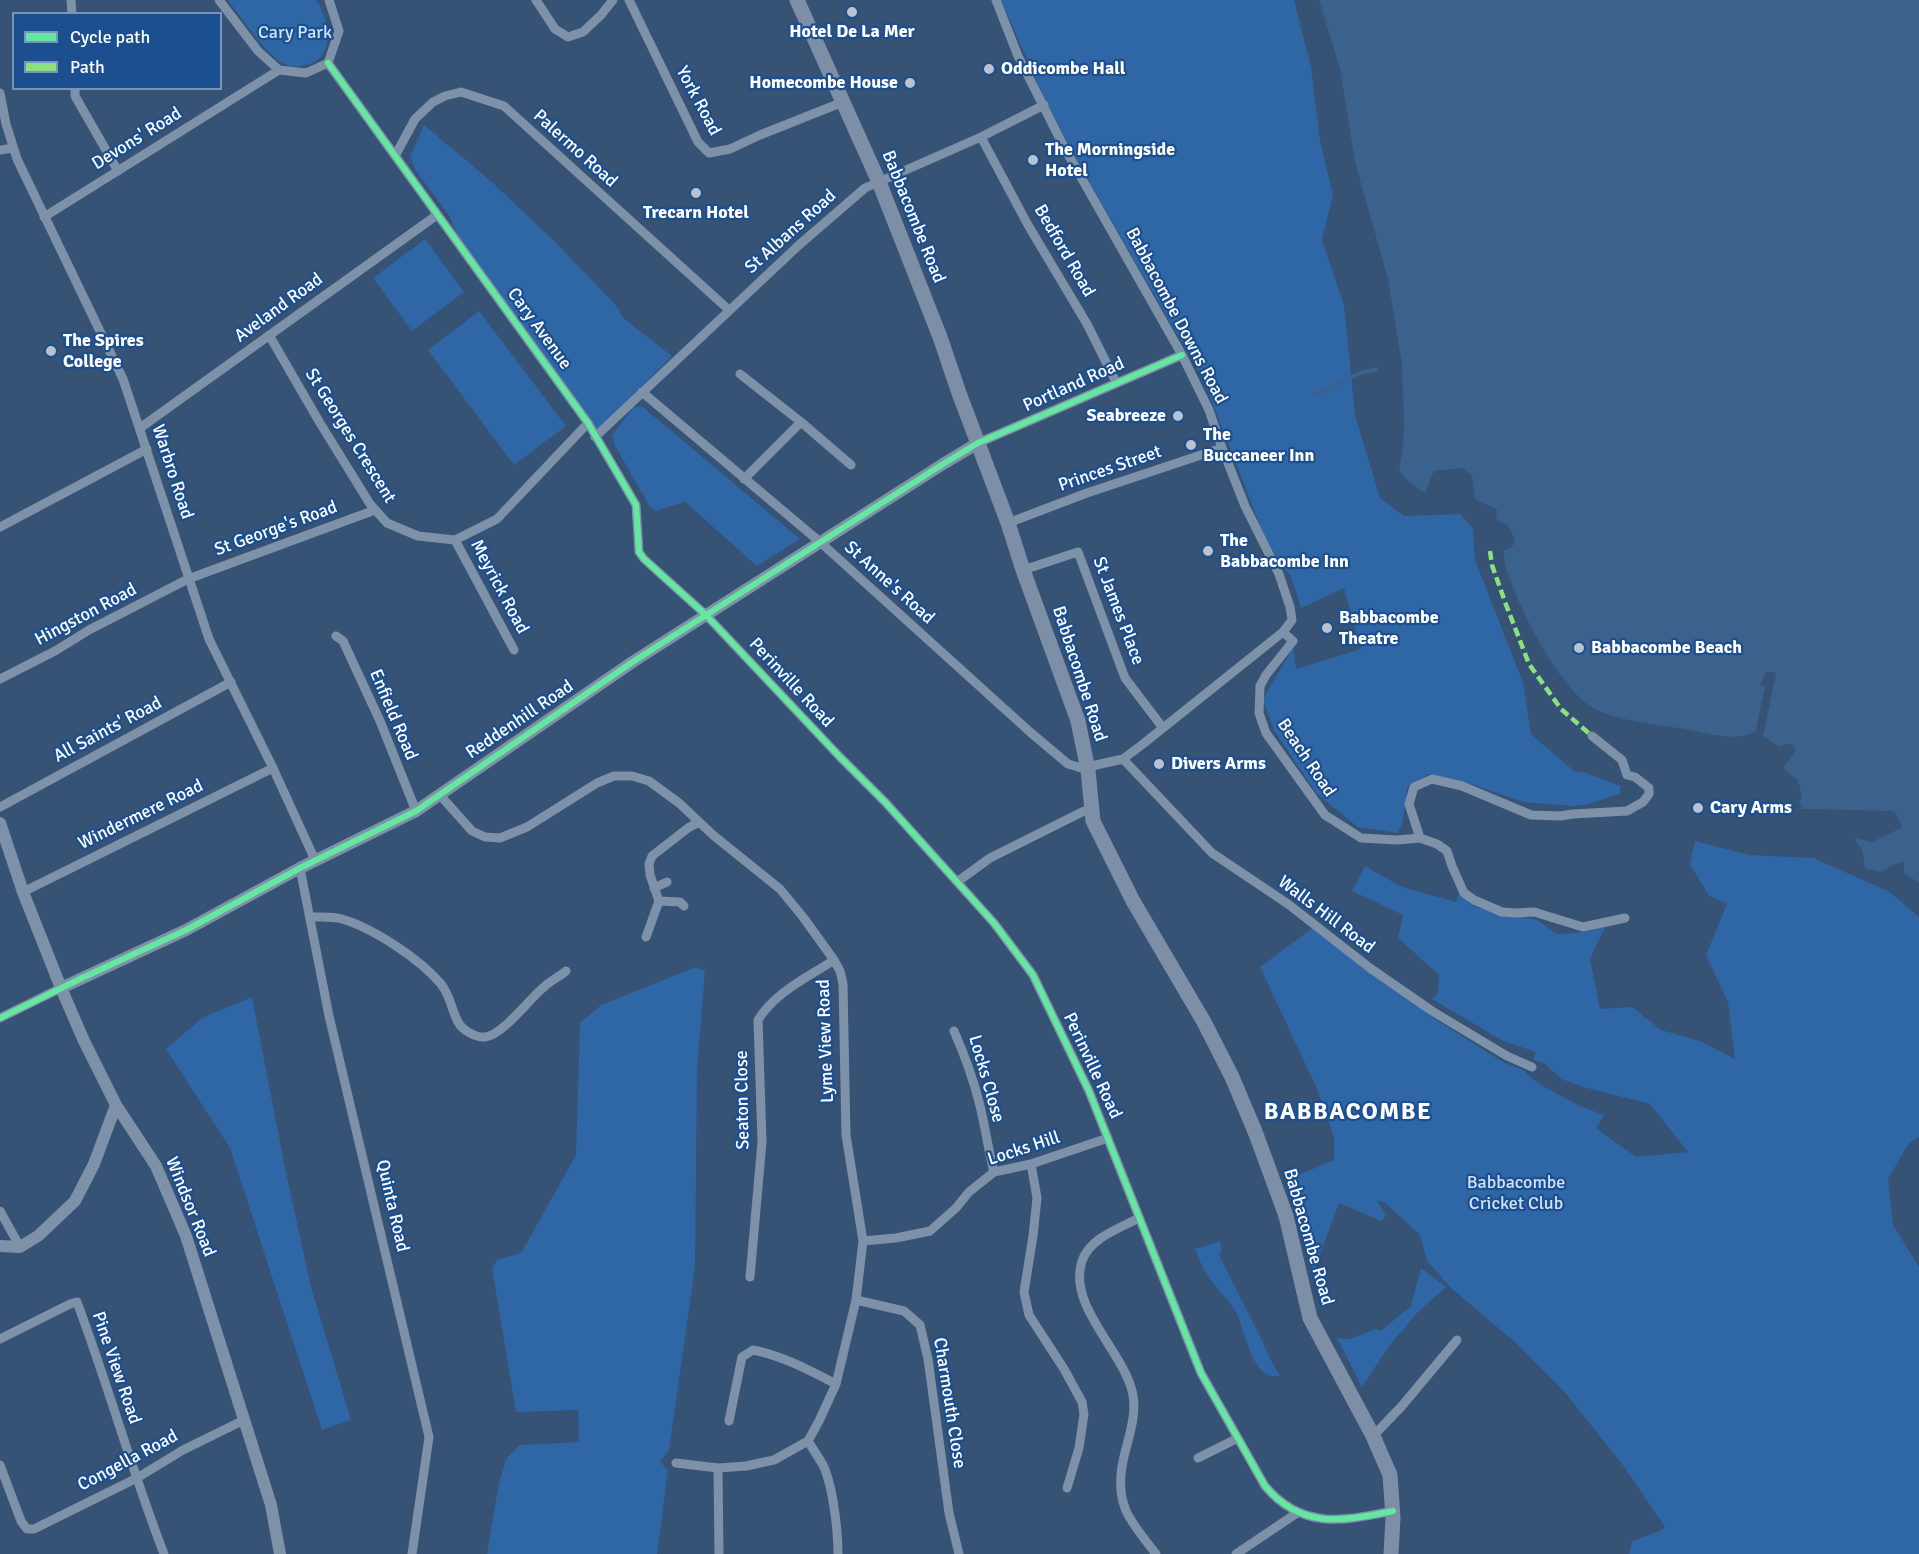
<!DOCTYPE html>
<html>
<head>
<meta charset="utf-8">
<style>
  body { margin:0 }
  #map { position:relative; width:1919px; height:1554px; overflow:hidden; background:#365274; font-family:Signika,sans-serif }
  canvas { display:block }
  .legend { position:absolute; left:12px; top:12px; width:210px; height:78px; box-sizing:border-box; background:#1b4f8f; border:2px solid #7695bc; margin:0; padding:8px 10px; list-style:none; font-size:18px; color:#fff }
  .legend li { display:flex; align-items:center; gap:12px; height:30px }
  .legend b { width:30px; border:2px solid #7695bc }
</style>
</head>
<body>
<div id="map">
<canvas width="1919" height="1554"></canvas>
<ul class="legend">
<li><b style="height:8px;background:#66e7a1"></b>Cycle path</li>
<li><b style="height:8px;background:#8de07e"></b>Path</li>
</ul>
</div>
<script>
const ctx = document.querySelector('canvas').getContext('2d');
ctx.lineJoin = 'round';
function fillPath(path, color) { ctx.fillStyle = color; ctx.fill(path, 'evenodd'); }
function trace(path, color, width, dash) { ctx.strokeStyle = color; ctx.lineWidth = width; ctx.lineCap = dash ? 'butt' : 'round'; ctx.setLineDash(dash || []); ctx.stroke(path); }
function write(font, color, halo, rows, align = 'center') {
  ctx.font = font + ' Signika,sans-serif'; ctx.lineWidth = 4.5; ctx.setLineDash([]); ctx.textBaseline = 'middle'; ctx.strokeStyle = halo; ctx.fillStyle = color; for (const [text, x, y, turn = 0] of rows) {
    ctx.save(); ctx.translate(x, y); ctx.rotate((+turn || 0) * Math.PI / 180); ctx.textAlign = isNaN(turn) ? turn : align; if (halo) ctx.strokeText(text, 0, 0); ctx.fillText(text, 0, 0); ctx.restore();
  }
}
fillPath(new Path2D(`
  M228,0H316C329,18 336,55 310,64C302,66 294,68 287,65C269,59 240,16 228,0Z
  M1001,0H1294L1311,67L1320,141L1333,195L1322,240L1344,305L1355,415L1380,498L1404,516L1460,514L1473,528L1475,560L1523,682L1531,734L1574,771L1587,773L1620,786V794L1588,804L1573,806L1523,802L1471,784L1429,774L1407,787L1403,821L1398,833L1358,827L1316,793L1274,730L1263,699L1293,648L1296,669L1361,649L1344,588L1301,608L1291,576L1281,565L1263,533L1204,381L1072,152L1044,98Z
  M424,125L492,182L553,240L615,304L624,319L672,356L597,431L584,410L458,238L450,217L416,171L410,157Z
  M425,239L464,292L412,331L373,278Z
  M479,311L566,426L514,465L428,350Z
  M639,406L644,408L800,539L757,566L685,502L656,511L650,507L615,446L612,435L633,408Z
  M1695,841L1749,855L1813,858L1890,892L1919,917V1137L1909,1143L1888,1179L1893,1225L1919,1267V1554H1629L1632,1541L1660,1531L1665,1527L1622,1464L1567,1395L1516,1343L1450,1287L1427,1261L1420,1235L1384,1202L1377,1201L1386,1215L1381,1221L1339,1203L1316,1265L1314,1278L1304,1235L1287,1180L1334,1160V1137L1317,1089L1260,967L1318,924L1430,1016L1503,1062L1523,1070L1539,1084L1580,1106L1604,1115L1596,1128L1636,1157L1688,1152L1650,1104L1587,1088L1561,1079L1544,1063L1533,1060L1536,1052L1503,1041L1432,999L1438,993L1439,975L1398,938L1403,915L1352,891L1365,866L1402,887L1456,902L1459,894L1474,907L1537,920L1557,934L1584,932L1605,927L1590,959L1600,1009L1632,1007L1661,1030L1700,1041L1735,1059L1728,1002L1706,955L1727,904L1709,896L1690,864Z
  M696,967L705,971L697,1070L695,1267L669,1450L660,1462L668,1470L657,1554H487L499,1483L506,1459L519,1445L579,1442L578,1410L516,1412L492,1268L497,1260L521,1253L576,1155L580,1023L601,1005Z
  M252,997L285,1168L311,1287L351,1420L322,1430L230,1148L166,1049L202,1018Z
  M1220,1241L1222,1250L1219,1254L1223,1263L1263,1342L1269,1357L1280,1376C1251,1381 1246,1331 1236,1312C1229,1299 1215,1288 1207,1275C1202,1267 1199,1258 1195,1249Z
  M1421,1268L1446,1287L1418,1312L1389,1346L1362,1387L1337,1338L1349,1339L1376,1329L1381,1331L1411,1306Z`), '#2f66a5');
fillPath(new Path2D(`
  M1319,0H1919V883L1904,873V862L1894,864L1881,872L1865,868L1862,850L1854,838L1872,842L1903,827L1894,811L1802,809L1799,802L1802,796L1798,780L1785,771L1784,766L1796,751C1793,741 1786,744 1779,747L1763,736L1776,673L1766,672L1761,684L1765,687L1756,731C1736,743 1706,733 1684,729C1660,725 1621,721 1599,711C1564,695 1528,625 1514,590C1511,581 1506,572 1505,564C1504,559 1505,556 1503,551L1512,547L1515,540L1508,526L1496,519L1497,510C1489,504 1482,504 1475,499L1472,476L1463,468L1434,471L1425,493L1407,480L1399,471L1403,448L1404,418L1402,365L1388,279L1355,162L1340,69Z`), '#3b618d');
fillPath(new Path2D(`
  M1766,672L1776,673L1763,736L1761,738L1772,676L1768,675L1764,683L1768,687L1758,732L1748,739H1740L1756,731L1765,687L1760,685Z`), '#365274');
trace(new Path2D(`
  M1315,395L1360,373L1377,369`), '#3b618d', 4);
trace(new Path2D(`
  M71,0L72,14
  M219,0L258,51L279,70L306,73L328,63L339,31L329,0
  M536,0L555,29L568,37L583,32L601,15L613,0
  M629,0L698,142L709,153L730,149L760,135L843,102
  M996,0L1018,56L1065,149L1182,355L1209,410L1222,448L1245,506L1279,574L1290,607L1292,620L1283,632L1143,744L1123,759L1087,767
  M328,63L588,423L636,505L639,552L644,559L706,615L839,756L885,802L994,923L1033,975L1089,1091L1201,1373L1265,1486C1302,1530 1343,1521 1393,1511
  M75,88V96L118,171
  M0,93L6,124L17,159L123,379L209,639L273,768L315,860
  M981,137L1028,225L1087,324L1116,382
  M0,150L13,148
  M395,156L415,119L433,102L445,96L461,92L504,106L729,310
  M44,217L279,70
  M269,335L320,423L370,504L387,523L418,536L455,540L497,519L588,423
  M740,374L801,422
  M642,392L820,542L1030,732L1068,764L1088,770
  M140,428L437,215
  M595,437L799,245L865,188L981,137L1044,105
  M978,443L1182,355
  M744,479L801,422L851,465
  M1008,523L1087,493L1222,448
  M0,527L147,449
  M455,540L514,650
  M1023,570L1078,552L1125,678L1163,728
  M1283,632L1293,641L1266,675L1260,686L1259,713L1266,733L1325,815L1361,838L1397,840L1420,838L1409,804L1414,787L1432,779L1462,786L1531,815L1560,816L1573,814L1627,811L1643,802L1649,794V788L1635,777L1627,775L1622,760L1592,736
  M336,636L343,641L380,721L416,811
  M0,679L55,651L89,630L188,579L375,510
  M1123,759L1212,853L1288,904L1370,968L1432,1011L1507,1056L1532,1067
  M439,794L472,831L485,837L500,838L527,827L597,783L614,776H632L649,781L679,803L713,835L780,889L803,917L834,960L840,971L843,984L846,1135L863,1241L856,1300L836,1384L819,1421L808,1441L774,1460L746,1466L718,1468L676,1463
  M0,807L231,682
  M1420,838L1437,844L1447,851L1452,866L1464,893L1474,900L1502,912L1517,913L1534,912L1583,927L1625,918
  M300,868L329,1016L429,1437L412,1554
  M957,882L990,858L1082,812L1091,809
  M654,888L667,882
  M23,892L273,768
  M659,901L680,902L684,906
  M310,917C320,917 332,916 342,919C373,928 420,959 441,984C451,997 451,1009 458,1022C462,1030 476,1038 485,1037C503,1035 529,999 544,987C550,981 559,977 566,971
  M646,937L659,901L650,875L649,864L652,856L688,828L699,822
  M0,1018L61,988
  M954,1031C964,1054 973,1078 979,1102C985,1125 988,1149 994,1172
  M1031,1164L1037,1198L1033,1236L1024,1292L1029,1315L1064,1369L1082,1402L1084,1414L1079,1448L1067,1488
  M0,1211L20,1247
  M1139,1218C1118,1229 1090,1238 1082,1261C1067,1307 1125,1352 1133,1395C1136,1412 1131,1429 1127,1445C1121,1465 1117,1488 1125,1508C1129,1521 1147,1542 1156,1554
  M863,1241L896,1238L930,1231L956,1208L969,1192L994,1172L1031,1164L1108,1138
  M750,1277L762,1142L758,1020C775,992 807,978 834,960
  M856,1300L904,1311L920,1325L928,1359L949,1513L959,1554
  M0,1339L70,1304L77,1302C108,1385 132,1471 164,1554
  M729,1421L742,1357L753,1350C783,1356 809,1370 836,1384
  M1373,1436L1401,1407L1457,1340
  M808,1441C813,1449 818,1457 823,1465C833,1486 838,1531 838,1554
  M1198,1458L1238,1438
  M0,1465L21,1521L27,1529H34L137,1478L183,1450L244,1420
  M718,1468L719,1554
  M1236,1554L1297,1513`), '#7d92a8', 9);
trace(new Path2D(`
  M0,823L23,892L61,988L84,1041L116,1105L156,1166L186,1236L271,1505L280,1554
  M61,988L186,930L300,868L416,811L634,661L943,464L978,443
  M0,1246L20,1247L38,1236L75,1201L94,1164L116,1105`), '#7d92a8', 12);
trace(new Path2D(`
  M797,0L879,182L940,337L959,393L1008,523L1023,570L1078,721L1088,770L1093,821L1133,901L1204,1022L1232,1077L1256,1134L1286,1216L1310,1318L1373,1436L1390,1475L1393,1518L1391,1554`), '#7d8ea7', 15);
trace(new Path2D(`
  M1490,551L1492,565L1505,602L1529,664L1561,709L1592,736`), '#8de07e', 4.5, [9, 4.5]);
trace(new Path2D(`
  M328,63L588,423L636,505L639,552L644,559L706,615L839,756L885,802L994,923L1033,975L1089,1091L1201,1373L1265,1486C1302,1530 1343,1521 1393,1511
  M0,1018L82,978L186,930L300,868L416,811L634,661L943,464L978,443L1182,355`), '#66e7a1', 6);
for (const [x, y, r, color] of [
  [852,12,6,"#b9c2ce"],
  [989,69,6,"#b9c2ce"],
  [910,83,6,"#b9c2ce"],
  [1033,160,6,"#b9c2ce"],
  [696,193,6,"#b9c2ce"],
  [51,351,6,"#b9c2ce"],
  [1178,416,6,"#b9c2ce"],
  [1191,445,6,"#b9c2ce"],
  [1208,551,6,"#b9c2ce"],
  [1327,628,6,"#b9c2ce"],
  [1579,648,6,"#b9c2ce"],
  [1159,764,6,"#b9c2ce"],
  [1698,808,6,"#b9c2ce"]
]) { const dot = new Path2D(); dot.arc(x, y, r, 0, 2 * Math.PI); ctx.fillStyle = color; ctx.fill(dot); trace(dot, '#1b4f8f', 2); }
write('bold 18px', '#fff', '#1b4f8f', [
  ["Hotel De La Mer",852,32,"center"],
  ["Oddicombe Hall",1001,69],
  ["Homecombe House",898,83,"right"],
  ["The Morningside",1045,150],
  ["Hotel",1045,171],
  ["Trecarn Hotel",696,213,"center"],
  ["The Spires",63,341],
  ["College",63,362],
  ["Seabreeze",1166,416,"right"],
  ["The",1203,435],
  ["Buccaneer Inn",1203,456],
  ["The",1220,541],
  ["Babbacombe Inn",1220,562],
  ["Babbacombe",1339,618],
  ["Theatre",1339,639],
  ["Babbacombe Beach",1591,648],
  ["Divers Arms",1171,764],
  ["Cary Arms",1710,808]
], 'left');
write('18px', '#cfe3fa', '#1b4f8f', [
  ["Cary Park",295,33],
  ["Babbacombe",1516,1183],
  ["Cricket Club",1516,1204]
]);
write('18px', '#fff', '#1b4f8f', [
  ["York Road",698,101,62],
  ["Devons' Road",137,139,-32],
  ["Palermo Road",575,149,42],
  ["Babbacombe Road",913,217,68],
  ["St Albans Road",791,232,-42],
  ["Bedford Road",1064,251,60],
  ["Aveland Road",279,308,-36],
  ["Babbacombe Downs Road",1176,316,62],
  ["Cary Avenue",539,329,54],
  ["Portland Road",1074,385,-24],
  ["St Georges Crescent",350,436,58],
  ["Princes Street",1110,469,-19],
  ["Warbro Road",172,472,72],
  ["St George's Road",276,529,-20],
  ["St Anne's Road",889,583,42],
  ["Meyrick Road",499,587,62],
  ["St James Place",1118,611,69],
  ["Hingston Road",86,615,-28],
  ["Babbacombe Road",1079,674,72],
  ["Perinville Road",791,683,47],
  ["Enfield Road",393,715,67],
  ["Reddenhill Road",520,720,-34],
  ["All Saints' Road",108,730,-28],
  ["Beach Road",1306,758,56],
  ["Windermere Road",141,815,-26],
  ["Walls Hill Road",1326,915,37],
  ["Lyme View Road",826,1041,-92],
  ["Perinville Road",1092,1066,65],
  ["Locks Close",986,1079,74],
  ["Seaton Close",743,1100,-91],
  ["Locks Hill",1024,1149,-18],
  ["Quinta Road",392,1206,77],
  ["Windsor Road",190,1207,68],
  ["Babbacombe Road",1308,1237,74],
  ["Pine View Road",116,1368,71],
  ["Charmouth Close",949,1403,81],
  ["Congella Road",128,1461,-28]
]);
ctx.letterSpacing = '1.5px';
write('bold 24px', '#fff', '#1b4f8f', [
  ["BABBACOMBE",1348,1113]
]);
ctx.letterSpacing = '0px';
</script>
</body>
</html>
